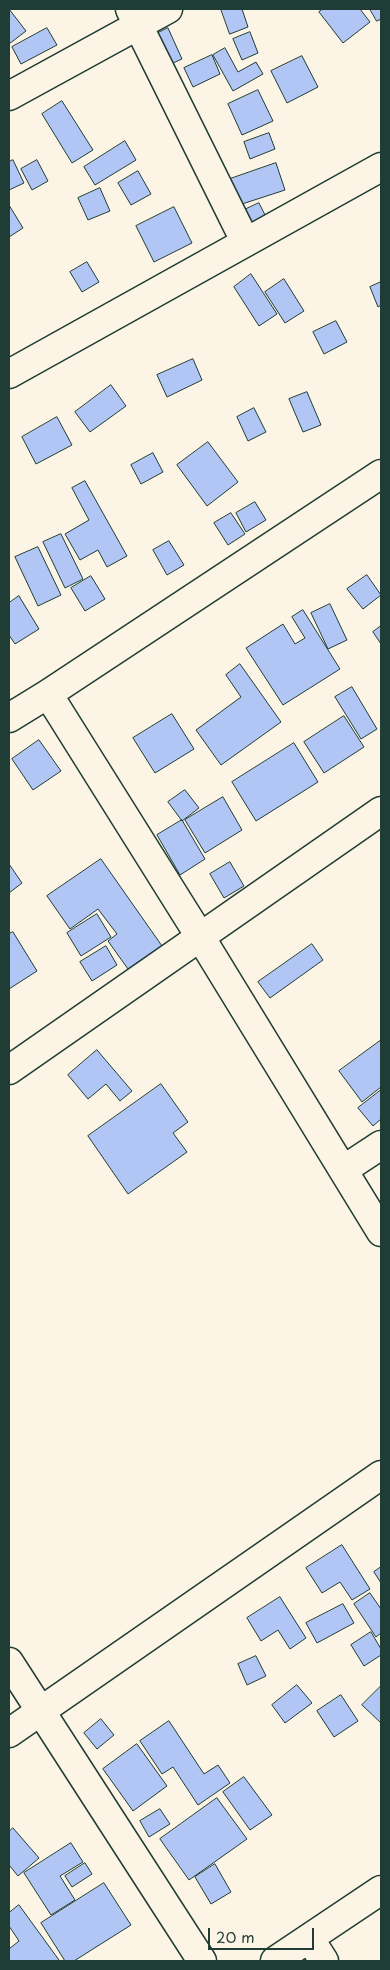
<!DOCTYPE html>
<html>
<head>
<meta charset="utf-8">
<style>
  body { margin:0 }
  #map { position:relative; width:390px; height:1970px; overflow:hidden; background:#fcf5e5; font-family:"Playpen Sans",sans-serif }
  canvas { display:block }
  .frame { position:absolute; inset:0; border:10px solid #1f3d34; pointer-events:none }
  .scale { position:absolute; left:208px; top:1928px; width:106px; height:22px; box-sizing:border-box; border:2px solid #1f3d34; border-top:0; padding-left:6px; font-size:15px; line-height:18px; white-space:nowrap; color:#1f3d34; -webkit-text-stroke:4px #fcf5e5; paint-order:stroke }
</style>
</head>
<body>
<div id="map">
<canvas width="390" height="1970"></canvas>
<div class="frame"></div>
<div class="scale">20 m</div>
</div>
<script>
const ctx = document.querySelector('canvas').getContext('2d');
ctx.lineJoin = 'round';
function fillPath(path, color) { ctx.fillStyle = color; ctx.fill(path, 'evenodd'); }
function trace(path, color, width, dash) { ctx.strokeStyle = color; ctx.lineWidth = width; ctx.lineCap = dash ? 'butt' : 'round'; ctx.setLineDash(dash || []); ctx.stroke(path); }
const building = new Path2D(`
  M9,9L26,31L9,44Z
  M221,9H242L248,27L230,34Z
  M323,9H360L370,22L343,43L319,12Z
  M370,9H381V19L377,21Z
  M47,28L57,45L21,64L12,47Z
  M168,28L182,59L162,68L148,38Z
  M250,32L258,53L242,60L233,39Z
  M225,48L238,72L256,62L263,74L233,91L213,55Z
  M212,55L220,74L193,87L184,68Z
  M302,56L318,87L287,103L271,71Z
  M258,90L273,121L242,135L228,104Z
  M62,101L93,150L72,163L42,114Z
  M269,133L275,149L250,159L244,142Z
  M125,141L136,160L95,185L84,167Z
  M13,160L24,183L9,190V162Z
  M37,160L48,181L32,190L21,169Z
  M276,163L285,190L239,205L230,179Z
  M138,171L151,194L131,205L118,183Z
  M100,188L110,211L88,220L78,198Z
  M259,203L267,219L248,228L240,212Z
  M9,205L23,228L9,237Z
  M174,207L192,243L154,262L136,226Z
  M87,262L99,282L82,292L70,272Z
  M251,274L277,314L259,326L234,287Z
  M284,279L304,311L285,323L265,292Z
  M381,282V305L378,307L370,287Z
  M336,321L347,342L324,354L313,332Z
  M193,359L202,380L167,397L157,375Z
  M111,385L126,406L90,432L75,412Z
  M307,392L321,425L303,432L289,399Z
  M254,408L266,432L248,441L237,417Z
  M57,417L72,445L36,464L22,437Z
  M208,442L238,482L207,506L177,465Z
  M153,453L163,472L141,484L131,465Z
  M85,481L127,556L107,567L98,550L80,560L65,534L89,520L72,488Z
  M255,502L266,520L246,532L236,513Z
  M231,513L245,534L228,545L214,523Z
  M61,534L83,579L65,588L43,542Z
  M169,541L184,565L167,575L153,550Z
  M38,547L61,595L38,606L15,557Z
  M367,575L381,595L363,609L347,589Z
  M91,576L105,599L85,611L71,588Z
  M19,596L39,629L15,644L9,635V603Z
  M330,604L347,640L328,649L311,613Z
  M303,610L340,669L283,705L246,648L283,624L295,644L305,638L292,617Z
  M381,626V644L373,632Z
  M240,664L281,722L221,765L196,730L241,697L226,675Z
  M352,687L377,729L361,739L335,697Z
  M172,714L194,749L155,773L133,738Z
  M344,716L364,747L324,773L304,742Z
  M39,740L61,771L33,790L12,759Z
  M294,743L318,782L256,821L232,782Z
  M185,790L199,808L182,821L168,802Z
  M223,797L242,830L205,853L185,820Z
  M182,820L205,859L180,875L157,835Z
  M101,859L162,946L128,969L108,941L117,934L98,909L70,929L47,896Z
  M230,862L244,886L224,898L210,874Z
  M9,864L22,883L9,893Z
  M97,914L111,937L81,956L67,933Z
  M13,932L37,971L9,989V934Z
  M312,944L323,960L270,998L258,982Z
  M106,946L117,965L92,981L80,962Z
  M380,1041L381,1043V1087L362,1102L339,1071Z
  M97,1050L132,1091L120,1101L106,1084L88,1099L68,1075Z
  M161,1084L188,1122L173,1133L187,1152L128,1194L88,1136Z
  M381,1090V1119L373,1126L358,1108Z
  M342,1545L370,1589L352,1600L340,1582L322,1593L306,1568Z
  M381,1567V1583L374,1572Z
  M370,1593L381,1609V1633L376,1637L354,1604Z
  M280,1597L306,1638L290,1649L278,1630L261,1641L247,1618Z
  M343,1604L354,1623L317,1643L306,1623Z
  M371,1632L381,1649V1655L364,1666L351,1645Z
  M256,1656L266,1676L247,1685L238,1664Z
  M297,1685L312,1703L285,1723L272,1705Z
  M381,1686V1723L362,1705Z
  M341,1695L358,1721L334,1737L317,1711Z
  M101,1719L114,1735L97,1749L84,1733Z
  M169,1721L204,1774L218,1765L230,1783L198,1805L173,1767L162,1774L140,1741Z
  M137,1744L167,1786L133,1811L103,1769Z
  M244,1777L272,1815L250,1830L223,1792Z
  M217,1798L247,1839L189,1880L160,1839Z
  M160,1809L170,1824L149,1837L140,1821Z
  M13,1828L39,1858L18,1876L9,1865V1832Z
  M71,1843L83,1862L60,1876L75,1900L51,1915L24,1873Z
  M85,1863L92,1874L72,1887L65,1876Z
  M215,1864L231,1892L211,1904L195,1877Z
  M104,1883L131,1925L74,1961H65L41,1923Z
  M19,1905L59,1960L57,1961H9V1949L19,1941L9,1926V1913Z`);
fillPath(building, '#b1c6f5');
trace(building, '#1f3d34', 1);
const minor = new Path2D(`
  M130,9L245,241
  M9,96L168,9
  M9,374L381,167
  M48,694L201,938L381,1232
  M9,718L48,694L381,474
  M9,1070L381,811
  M343,1170L381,1145
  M9,1662L202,1961
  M9,1733L381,1475
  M310,1939L324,1961
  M275,1961L381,1890`);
trace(minor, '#1f3d34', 31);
trace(minor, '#fcf5e5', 28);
</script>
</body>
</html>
